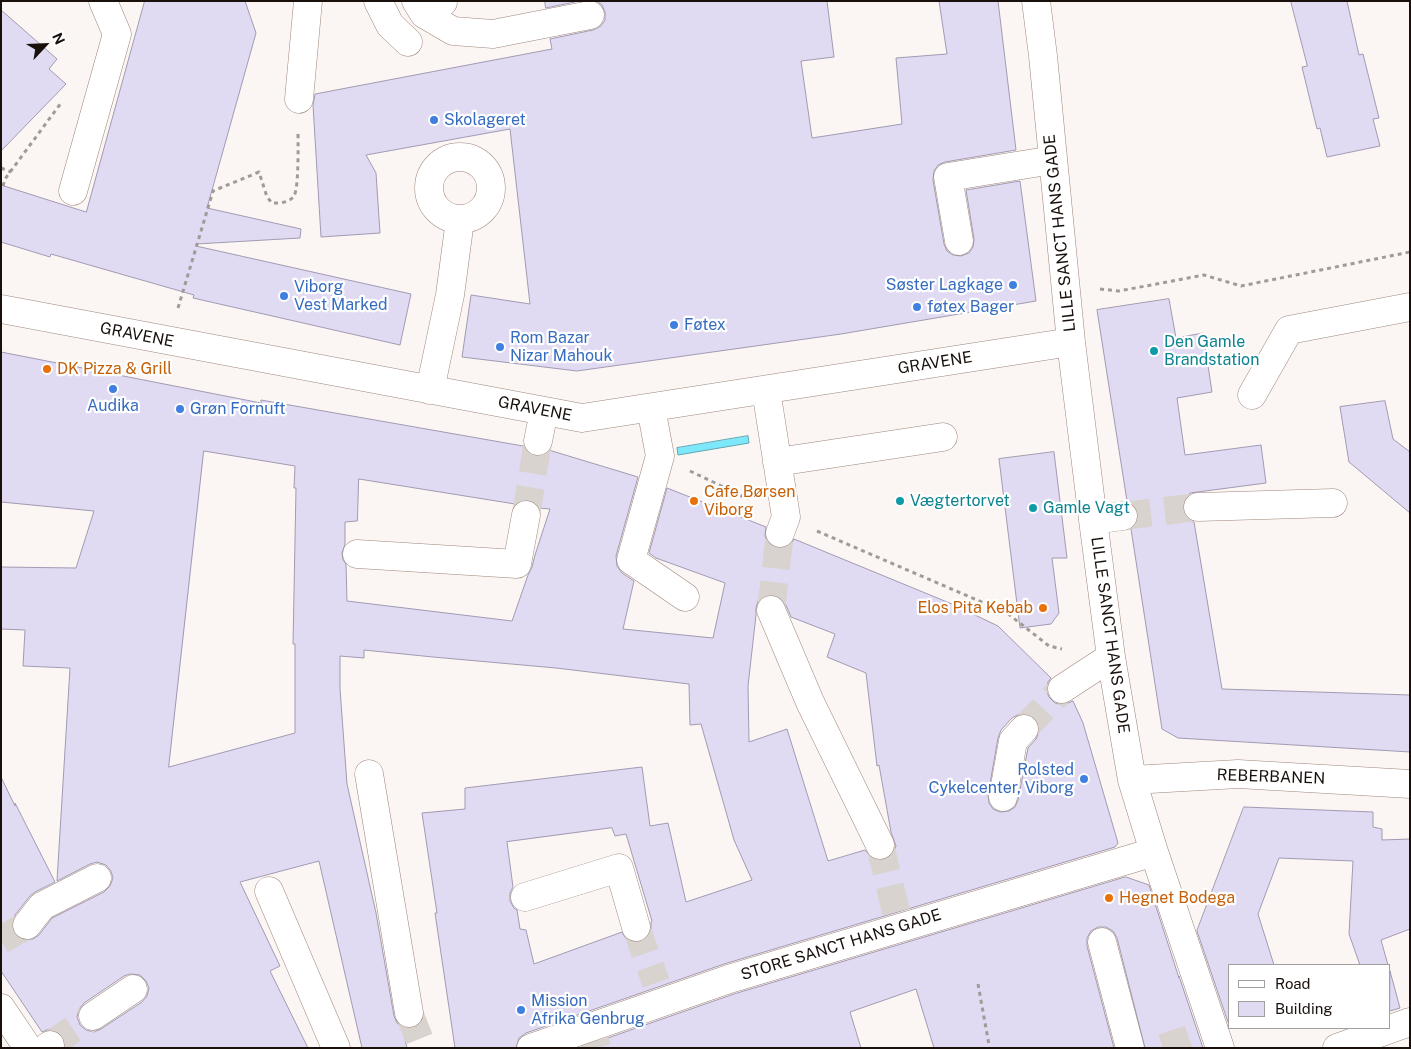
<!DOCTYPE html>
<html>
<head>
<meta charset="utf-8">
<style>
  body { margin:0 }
  #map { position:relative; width:1411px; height:1049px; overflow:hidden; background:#fbf5f3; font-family:"Public Sans",sans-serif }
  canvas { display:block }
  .frame { position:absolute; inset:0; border:2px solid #19100c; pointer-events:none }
  .legend { position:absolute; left:1228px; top:964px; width:162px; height:65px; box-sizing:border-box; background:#fff; border:1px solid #a39f9e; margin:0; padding:6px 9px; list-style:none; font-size:15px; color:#19100c }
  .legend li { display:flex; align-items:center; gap:10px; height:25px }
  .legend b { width:25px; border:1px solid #a39f9e }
  .north { position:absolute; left:20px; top:20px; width:50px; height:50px; -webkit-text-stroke:4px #fff; paint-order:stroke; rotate:65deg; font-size:14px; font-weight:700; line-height:20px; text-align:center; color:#19100c }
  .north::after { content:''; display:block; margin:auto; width:18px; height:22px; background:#19100c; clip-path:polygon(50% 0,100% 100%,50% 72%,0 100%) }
</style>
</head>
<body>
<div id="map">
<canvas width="1411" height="1049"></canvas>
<div class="frame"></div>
<ul class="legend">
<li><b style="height:6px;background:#fff"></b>Road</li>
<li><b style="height:14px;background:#e1daf3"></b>Building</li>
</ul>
<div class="north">N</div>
</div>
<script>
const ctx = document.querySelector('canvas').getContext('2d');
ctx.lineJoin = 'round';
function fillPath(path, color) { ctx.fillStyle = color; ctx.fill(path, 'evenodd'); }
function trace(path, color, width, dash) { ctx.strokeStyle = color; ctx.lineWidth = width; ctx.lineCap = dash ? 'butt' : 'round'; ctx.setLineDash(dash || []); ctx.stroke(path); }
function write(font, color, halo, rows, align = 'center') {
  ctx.font = font + ' "Public Sans",sans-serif'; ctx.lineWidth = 4.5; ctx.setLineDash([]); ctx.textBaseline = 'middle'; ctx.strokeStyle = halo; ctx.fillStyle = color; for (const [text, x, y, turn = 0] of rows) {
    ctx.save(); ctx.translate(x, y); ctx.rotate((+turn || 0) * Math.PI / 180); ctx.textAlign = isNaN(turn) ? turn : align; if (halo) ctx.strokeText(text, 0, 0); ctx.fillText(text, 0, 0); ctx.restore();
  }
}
const water = new Path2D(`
  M748,436L749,443L678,455L677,448Z`);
fillPath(water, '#7de8fa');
trace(water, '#5fa7b3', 1);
const building = new Path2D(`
  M145,1H245L256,33L207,208L301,229L300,238L196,244V246L411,294L400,345L193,298L194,295L51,254L50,257L1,242V185L86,212Z
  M545,1H579L546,8Z
  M597,1H827L834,57L801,61L812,138L902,124L896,58L947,54L939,1H998L1016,150L945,162L938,165L934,171L933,180L944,244L947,251L953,255L961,256L969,253L973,247L974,239L966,190L1020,181L1036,301L841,334L577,371L462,357L471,295L530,304L510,129L366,155L376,173L380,233L321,237L313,105L315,94L552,49L550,39L593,30L601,26L605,20V12L602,5Z
  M1291,1H1347L1359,55L1363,54L1379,118L1373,119L1380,146L1327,157L1320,128L1317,129L1302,67L1307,66Z
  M1,10L57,59L49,69L66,84L1,151Z
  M1169,299L1176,338L1203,333L1212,392L1177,398L1185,455L1261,445L1266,483L1190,493L1184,500L1182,507L1185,516L1190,520L1194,522L1222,689L1410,695V752L1178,738L1162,729L1131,529L1137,522L1138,513L1135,506L1127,501L1097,310Z
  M1,352L261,403V400L523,446L528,453L535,456H543L550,450L552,451L638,477L616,556L617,566L622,573L634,581L623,629L713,638L725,583L656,558L649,553L667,488L766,527L765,536L768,543L774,547L783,548L790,545L794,539L952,604L998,626L1051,678L1048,682L1046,690L1049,697L1055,703L1063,705L1073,701L1083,723L1118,843L1115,847L724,964L526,1033L519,1038L516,1048H455L435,913H437L422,813L465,809V788L642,767L650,826L668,823L686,902L752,880L734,840L701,724L690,725L689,684L556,668L433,657L364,650V658L340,656V689L347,784L376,913L394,1016L397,1023L402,1027L407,1048H362L319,861L240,882L280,966L270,971L308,1048H65V1043L63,1036L57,1031L49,1029L42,1032L1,971V777L15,806V803L55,882L35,892L30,896L15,915L12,923L13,931L17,937L24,940L33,939L39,935L52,918L104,892L110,886L113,878L111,871L106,865L97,862L90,864L57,881L70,668L23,666L25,630L1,629V567L76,568L94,511L1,502ZM204,451L295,466L294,488H296L293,644H295V733L169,767ZM359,479L515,504L521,500H528L536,503L539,508L550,509L535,555L532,567L528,575L512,621L347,601L346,564L343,560L342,553L345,544V522L357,521ZM773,595L780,597L785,603L791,617L835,634L827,657L866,673L877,766L879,765L891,832L896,846L893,853L886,859L879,861L872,858L865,850L828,861L787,729L749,742L748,686L756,615V608L758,601L764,596ZM1020,714H1027L1034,717L1039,724V732L1036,739L1028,748L1018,800L1015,807L1009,811L1000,812L993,809L989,803L988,795L998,738L1001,730L1012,718ZM612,828L615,836L626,834L652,921L651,922V931L648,937L641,942H633L626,939L622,932L534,964L526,930L520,929L517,910L514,908L510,901V893L513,887L507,842ZM131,974L140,975L146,981L149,988L147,996L142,1002L101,1029L94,1032L86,1030L80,1025L77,1017L79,1009L84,1003L124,976Z
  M1385,401L1393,439L1410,452V513L1349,462L1340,407Z
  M1054,452L1067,558H1052L1059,613L1051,624L1020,628L999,459Z
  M1244,807L1373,812V827L1382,829V840L1410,839V929L1381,940L1388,965H1360L1349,934L1353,861L1279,858L1258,914L1274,965H1230V1028L1197,931Z
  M1126,877L1149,885L1179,978V976L1203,1048H1145L1117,938L1113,931L1106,927H1098L1091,931L1087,938V946L1114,1048H934L916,989L850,1012L861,1048H579L734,994Z
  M1390,971L1400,1008L1390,1011Z`);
fillPath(building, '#e1daf3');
trace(building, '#a19ab2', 1);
trace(new Path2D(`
  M526,515L538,441
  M1123,516L1198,507
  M771,610L780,533
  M1024,729L1062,689
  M880,845L896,912
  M636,927L656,983
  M1,940L27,925
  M409,1013L423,1048
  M595,1041L597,1048
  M50,1045L93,1016
  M1163,1048L1201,1035`), '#d9d3d0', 28, [28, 14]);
const minor = new Path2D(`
  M378,1L390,25L408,42
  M416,1L424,14L453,31L493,34L590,15
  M442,1L443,2
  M1036,1L1043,56L1071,342L1093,520L1111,657L1132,780L1154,852L1220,1048
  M299,99L308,1
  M429 188a31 31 0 1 1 62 0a31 31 0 1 1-62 0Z
  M73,191L117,34L103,1
  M959,241L948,177L1053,160
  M1,309L582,418L1071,342
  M430,390L450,295L460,220
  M766,390L786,517L780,533
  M1252,395L1289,330L1410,307
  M651,408L660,456L631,560L685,597
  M538,441L544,411
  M777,462L943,437
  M1198,507L1333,503
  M1093,520L1123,516
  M357,554L517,564L526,515
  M771,610L810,702L880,845
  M1062,689L1111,657
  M369,774L409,1013
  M1132,780L1238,774L1410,784
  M1003,797L1013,741L1024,729
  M269,891L336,1048
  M525,897L619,868L636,927
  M27,925L42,906L97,878
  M1102,942L1130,1048
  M1,1008L28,1048
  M93,1016L133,989
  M46,1048L50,1045
  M531,1048L729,979L1154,852
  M1337,1048L1410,1022`);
trace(minor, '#9f867b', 29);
trace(new Path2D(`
  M1,168L11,172
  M3,186L5,179L61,103
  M1100,289L1119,291L1204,275L1241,286L1410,252
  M178,308L213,191L259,172L267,197L272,203C280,203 289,203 294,196C299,187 298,145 298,132
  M690,471L748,499
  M817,531L1007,613L1049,646L1062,649
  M978,984L989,1045`), '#a19a97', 3, [4, 4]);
trace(minor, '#fff', 28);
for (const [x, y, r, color] of [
  [434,120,5,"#3f7fe0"],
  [1013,285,5,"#3f7fe0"],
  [284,296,5,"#3f7fe0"],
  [917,307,5,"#3f7fe0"],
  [674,325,5,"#3f7fe0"],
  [500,347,5,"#3f7fe0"],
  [1154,351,5,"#0f9aa8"],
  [47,369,5,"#e8710a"],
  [113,389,5,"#3f7fe0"],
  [180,409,5,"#3f7fe0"],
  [694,501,5,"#e8710a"],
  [900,501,5,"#0f9aa8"],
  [1033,508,5,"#0f9aa8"],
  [1043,608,5,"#e8710a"],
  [1084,779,5,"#3f7fe0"],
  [1109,898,5,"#e8710a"],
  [521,1010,5,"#3f7fe0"]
]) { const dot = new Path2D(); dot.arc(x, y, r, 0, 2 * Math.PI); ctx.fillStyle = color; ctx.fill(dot); trace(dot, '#fff', 2); }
write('16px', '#366cbe', '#fff', [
  ["Skolageret",444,120],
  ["Søster Lagkage",1003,285,"right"],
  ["Viborg",294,287],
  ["Vest Marked",294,305],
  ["føtex Bager",927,307],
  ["Føtex",684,325],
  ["Rom Bazar",510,338],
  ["Nizar Mahouk",510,356],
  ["Audika",113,406,"center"],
  ["Grøn Fornuft",190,409],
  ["Rolsted",1074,770,"right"],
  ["Cykelcenter, Viborg",1074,788,"right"],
  ["Mission",531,1001],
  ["Afrika Genbrug",531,1019]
], 'left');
write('16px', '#19100c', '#fff', [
  ["LILLE SANCT HANS GADE",1060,233,-96],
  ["GRAVENE",137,335,11],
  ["GRAVENE",935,363,-9],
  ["GRAVENE",535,409,11],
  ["LILLE SANCT HANS GADE",1110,635,82],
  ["REBERBANEN",1271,777,2],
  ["STORE SANCT HANS GADE",841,945,-17]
]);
write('16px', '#0d838f', '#fff', [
  ["Den Gamle",1164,342],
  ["Brandstation",1164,360],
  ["Vægtertorvet",910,501],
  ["Gamle Vagt",1043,508]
], 'left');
write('16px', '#c56008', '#fff', [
  ["DK Pizza & Grill",57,369],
  ["Cafe Børsen",704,492],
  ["Viborg",704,510],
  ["Elos Pita Kebab",1033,608,"right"],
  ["Hegnet Bodega",1119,898]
], 'left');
</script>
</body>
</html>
